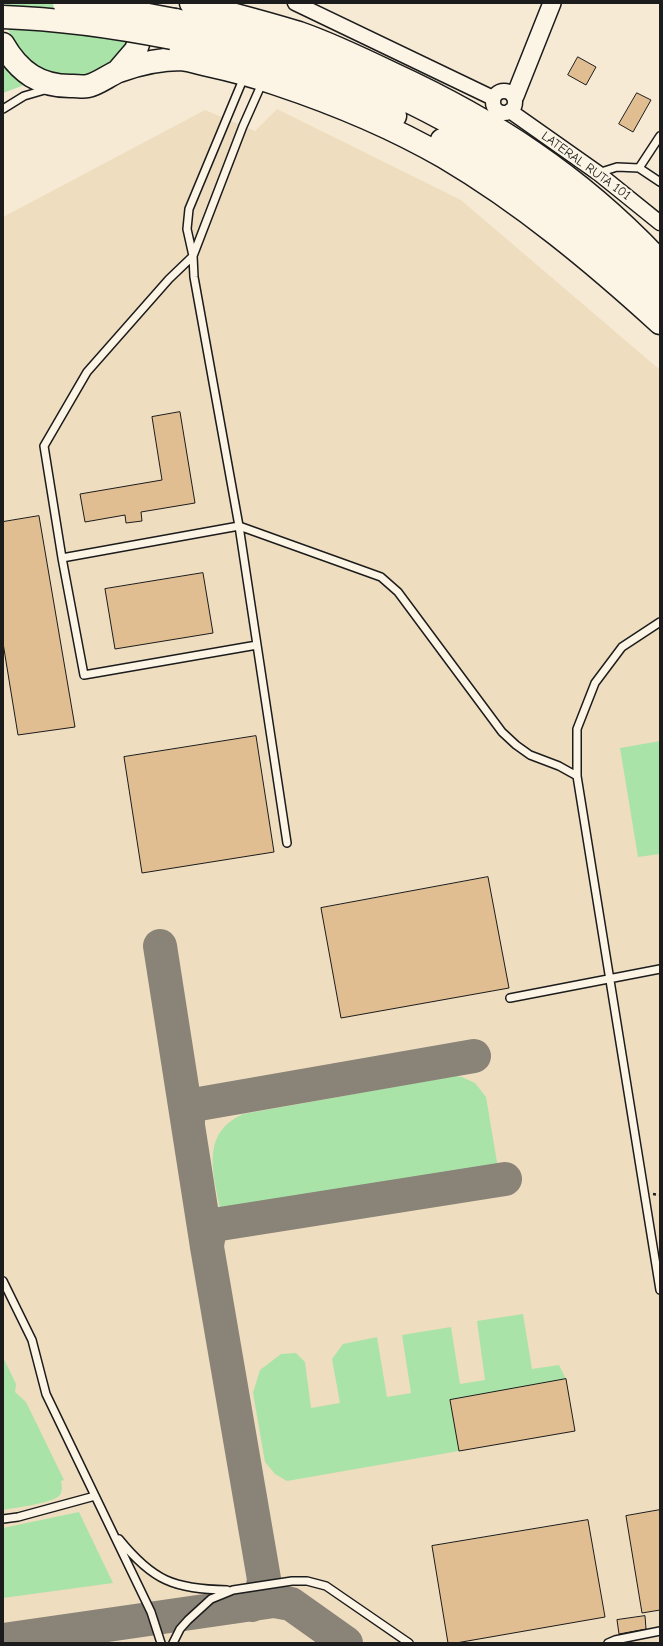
<!DOCTYPE html>
<html>
<head>
<meta charset="utf-8">
<style>
  body { margin:0 }
  #map { position:relative; width:663px; height:1646px; overflow:hidden; background:#f6ead4; font-family:"Comic Neue",sans-serif }
  canvas { display:block }
  .frame { position:absolute; inset:0; border:4px solid #1c1c1c; pointer-events:none }
</style>
</head>
<body>
<div id="map">
<canvas width="663" height="1646"></canvas>
<div class="frame"></div>
</div>
<script>
const ctx = document.querySelector('canvas').getContext('2d');
ctx.lineJoin = 'round';
function fillPath(path, color) { ctx.fillStyle = color; ctx.fill(path, 'evenodd'); }
function trace(path, color, width, dash) { ctx.strokeStyle = color; ctx.lineWidth = width; ctx.lineCap = dash ? 'butt' : 'round'; ctx.setLineDash(dash || []); ctx.stroke(path); }
function write(font, color, halo, rows, align = 'center') {
  ctx.font = font + ' "Comic Neue",sans-serif'; ctx.lineWidth = 4; ctx.setLineDash([]); ctx.textBaseline = 'middle'; ctx.strokeStyle = halo; ctx.fillStyle = color; for (const [text, x, y, turn = 0] of rows) {
    ctx.save(); ctx.translate(x, y); ctx.rotate((+turn || 0) * Math.PI / 180); ctx.textAlign = isNaN(turn) ? turn : align; if (halo) ctx.strokeText(text, 0, 0); ctx.fillText(text, 0, 0); ctx.restore();
  }
}
fillPath(new Path2D(`
  M277,109L461,200L660,370V1643H3V217L205,110L255,131Z`), '#efddc0');
fillPath(new Path2D(`
  M7,3H137V25L118,60L84,78L45,73L29,62L16,47L8,29L6,9Z
  M5,65L27,84L3,93V69Z
  M660,741V854L638,857L620,748Z
  M455,1076L462,1077L475,1083L486,1097L498,1168L221,1213C214,1175 199,1134 243,1114Z
  M523,1314L532,1369L559,1365L566,1379L450,1400L459,1451L287,1481L275,1474L265,1462L253,1393L260,1370L281,1354L296,1353L305,1362L311,1408L340,1403L332,1359L343,1344L377,1337L387,1397L411,1393L402,1335L451,1327L460,1384L485,1380L477,1321Z
  M3,1357L16,1384L15,1392L26,1402L64,1480L61,1481C62,1486 63,1492 59,1496C52,1503 14,1508 3,1510Z
  M79,1512L113,1583L3,1598V1528Z`), '#aae3a8');
trace(new Path2D(`
  M160,946L207,1247L264,1579L262,1593L252,1605
  M188,1123C188,1113 190,1107 199,1104L474,1056
  M207,1247C208,1236 210,1228 220,1224L505,1179
  M3,1640L274,1601L291,1604L346,1643`), '#898378', 34);
const building = new Path2D(`
  M578,57L596,67L586,85L568,75Z
  M637,93L651,100L633,132L619,124Z
  M180,412L195,503L141,512L142,521L126,523L125,515L85,522L80,494L162,480L152,417Z
  M39,516L75,727L18,735L3,643V522Z
  M203,573L213,633L115,649L105,589Z
  M256,736L274,852L142,873L124,757Z
  M488,877L509,988L341,1018L321,908Z
  M566,1379L575,1431L459,1451L450,1400Z
  M660,1510V1610L642,1613L626,1516Z
  M588,1520L605,1617L456,1643H448L432,1546Z
  M645,1616L646,1629L619,1634L617,1620Z`);
fillPath(building, '#e0be92');
trace(building, '#1c1c1c', 1);
const service = new Path2D(`
  M244,77L189,209L187,229L193,256L169,279L87,372L44,446L62,558L84,675L257,645
  M263,81L243,126L193,256L194,277L239,526L287,843
  M3,109L24,96L48,89
  M639,168L660,136
  M598,173L617,167L639,168L660,182
  M62,558L239,526L381,577L398,592L502,732L516,745L530,755L559,766L577,776
  M660,622L622,647L595,683L577,729V776L660,1290
  M510,998L660,969
  M3,1281L32,1340L46,1394L151,1612L161,1643
  M3,1519L18,1517L95,1496
  M119,1539C153,1581 174,1589 227,1590
  M173,1643L180,1629L188,1620L211,1599L233,1590L292,1581H307L326,1586L409,1643
  M608,1643L615,1640L660,1631`);
const minor = new Path2D(`
  M295,3L493,98
  M493 102a11 11 0 1 1 22 0a11 11 0 1 1-22 0Z
  M510,111L598,173L660,223`);
const tertiary = new Path2D(`
  M515,96L552,3`);
const trunk = new Path2D(`
  M191,3C227,13 264,22 299,33C331,44 362,59 393,74C495,121 579,176 656,257
  M175,20C206,27 236,34 266,44C373,79 479,131 568,200C600,225 631,252 660,279
  M172,38C252,56 322,80 395,116
  M3,44C19,72 40,87 73,86C78,86 83,87 88,86C98,84 109,75 119,71C138,64 161,59 182,59C190,60 199,63 208,65C231,70 254,76 277,84C334,103 392,127 444,157C522,203 593,262 660,323
  M118,71L136,50L145,23L144,3
  M442,140C522,185 596,239 660,305`);
trace(service, '#1c1c1c', 10);
trace(minor, '#1c1c1c', 17);
trace(tertiary, '#1c1c1c', 20);
trace(trunk, '#1c1c1c', 25);
trace(new Path2D(`
  M653,1194L660,1195`), '#1c1c1c', 2.5, [3, 3]);
trace(service, '#fcf5e5', 7);
trace(minor, '#fcf5e5', 14);
trace(tertiary, '#fcf5e5', 17);
trace(trunk, '#fcf5e5', 22);
const trunkBridge = new Path2D(`
  M64,3L127,11L175,20
  M3,17C60,19 116,27 172,38`);
trace(trunkBridge, '#1c1c1c', 25, []);
trace(trunkBridge, '#fcf5e5', 22);
write('13px', '#1c1c1c', '#fcf5e5', [
  ["LATERAL RUTA 101",586,166,36]
]);
</script>
</body>
</html>
